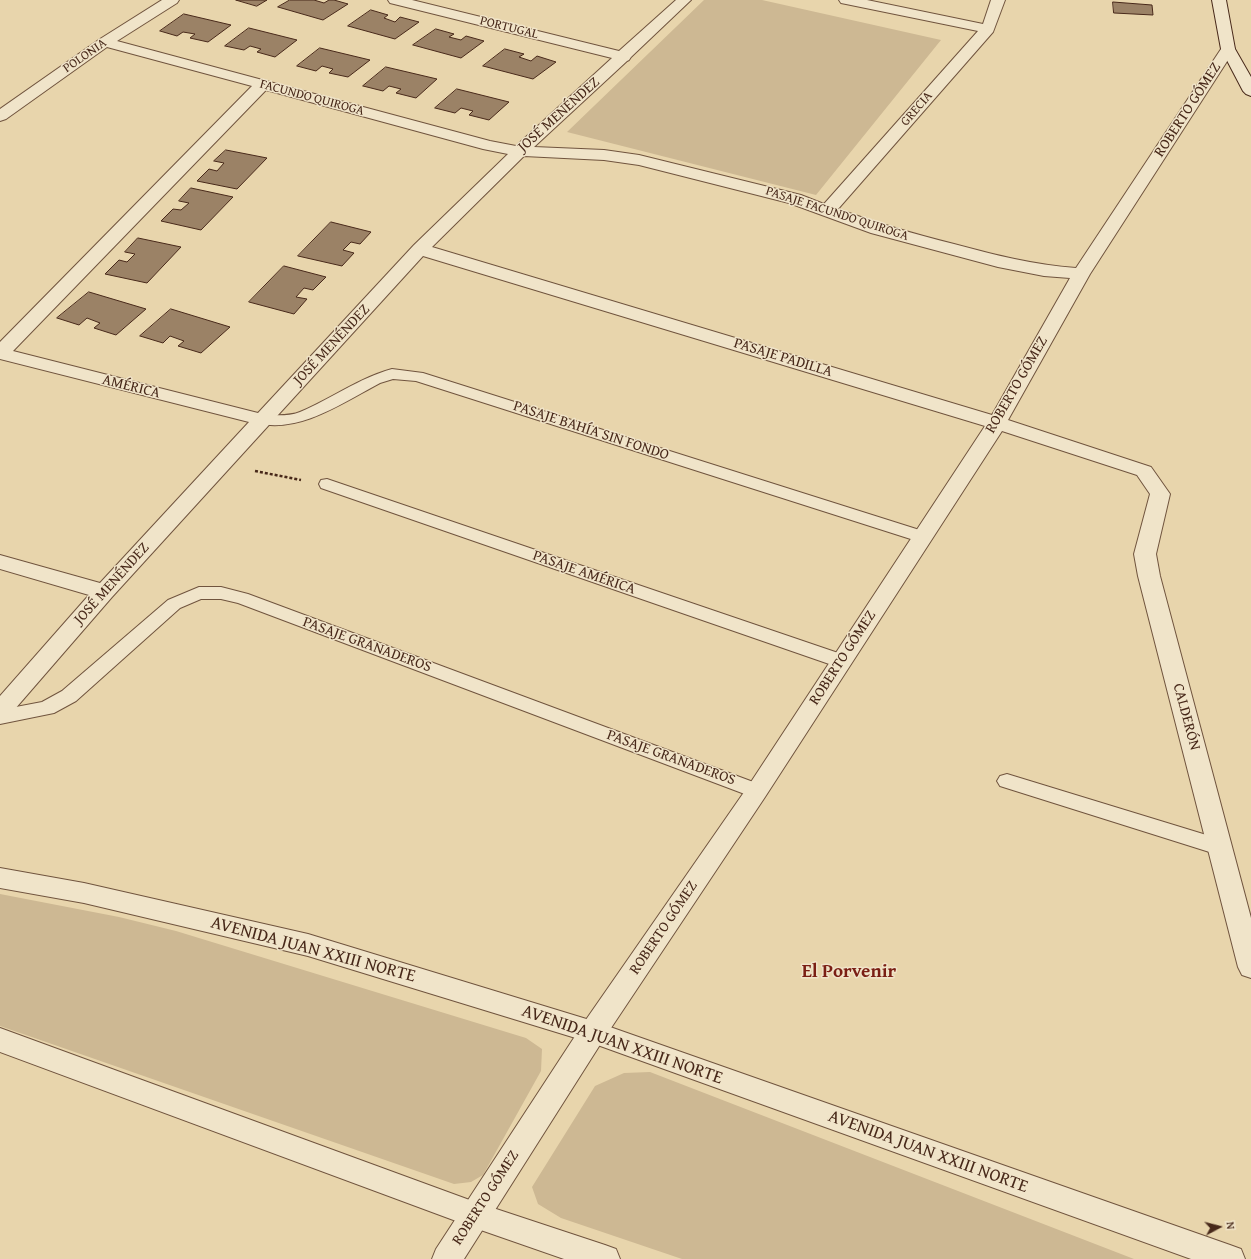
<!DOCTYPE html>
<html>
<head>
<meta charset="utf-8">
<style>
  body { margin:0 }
  #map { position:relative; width:1251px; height:1259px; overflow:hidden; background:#e8d5ac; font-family:"Gentium Book Plus",serif }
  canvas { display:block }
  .north { position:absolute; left:1199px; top:1207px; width:40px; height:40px; -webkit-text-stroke:3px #f0e4c9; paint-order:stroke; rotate:83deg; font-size:11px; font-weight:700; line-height:16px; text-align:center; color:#48291a }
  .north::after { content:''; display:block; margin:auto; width:14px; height:18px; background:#48291a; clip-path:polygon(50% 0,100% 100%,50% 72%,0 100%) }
</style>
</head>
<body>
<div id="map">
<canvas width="1251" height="1259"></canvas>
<div class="north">N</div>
</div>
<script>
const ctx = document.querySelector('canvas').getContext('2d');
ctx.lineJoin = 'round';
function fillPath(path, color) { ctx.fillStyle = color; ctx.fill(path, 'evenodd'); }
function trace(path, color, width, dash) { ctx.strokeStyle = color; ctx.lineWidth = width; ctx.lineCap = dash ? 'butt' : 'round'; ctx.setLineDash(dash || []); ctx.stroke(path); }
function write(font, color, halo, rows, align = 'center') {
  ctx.font = font + ' "Gentium Book Plus",serif'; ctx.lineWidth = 3; ctx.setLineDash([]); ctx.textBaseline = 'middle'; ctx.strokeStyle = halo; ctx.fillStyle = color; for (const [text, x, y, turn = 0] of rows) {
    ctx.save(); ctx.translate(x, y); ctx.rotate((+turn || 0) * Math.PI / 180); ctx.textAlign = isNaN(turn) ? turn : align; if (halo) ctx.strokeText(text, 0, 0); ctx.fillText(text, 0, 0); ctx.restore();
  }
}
fillPath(new Path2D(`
  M704,0H762L941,40L816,195L567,132Z
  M0,894L119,917L176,931L526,1038L542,1049L541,1071L483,1175L471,1182L454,1184L0,1026Z
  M650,1072L1134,1259H682L561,1218L538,1204L532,1187L595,1086L624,1073Z`), '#cdb893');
const building = new Path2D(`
  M236,0H267L257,6Z
  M290,0H314L324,3L329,0H334L348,4L323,20L278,7Z
  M1113,2L1152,5L1153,15L1114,13Z
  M371,10L388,15L384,18L395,22L400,17L419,22L395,39L348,26Z
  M184,14L231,25L208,42L190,38L195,34L183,32L177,36L160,31Z
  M249,28L297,40L275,57L257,52L261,49L250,46L244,50L225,46Z
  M436,29L454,34L449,37L461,40L466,36L484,41L461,58L413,45Z
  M320,48L370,60L348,77L329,73L333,69L322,66L316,71L297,66Z
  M505,49L524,54L519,57L531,61L537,56L556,62L533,79L483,66Z
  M386,67L437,79L416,98L396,93L401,89L389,86L383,91L363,86Z
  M457,89L509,102L489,120L469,115L473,111L461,108L455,113L435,108Z
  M226,150L267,158L237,189L197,181L209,169L217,171L224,163L214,161Z
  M191,188L233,197L201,230L161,221L173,209L181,210L189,203L179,201Z
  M331,222L371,232L360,244L351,242L343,250L354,253L342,266L298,256Z
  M138,238L181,247L147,283L105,274L119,260L127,262L135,254L125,252Z
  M284,266L326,277L313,290L304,288L296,297L307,299L294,314L249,302Z
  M89,292L146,309L116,335L94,328L100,323L87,318L79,325L57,318Z
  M171,309L230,327L201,353L178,346L184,341L170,336L163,343L140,336Z`);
fillPath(building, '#9b8266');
trace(building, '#48291a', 1);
const service = new Path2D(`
  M392,369L423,373L929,533L932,537L929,541L923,543L917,541L416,381L393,379L380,383C344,402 299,434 257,423L255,420L257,417C272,413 286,418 300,412C331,399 359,378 392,369Z
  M327,479L847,656L850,661L847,666L841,667L835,666L321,488L319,484L321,480Z
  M199,587H221L248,594L764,786L767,791L764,796L757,798L750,796L238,603L221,599H201L180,608L76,701L54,713L0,724V710L42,702L62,691L168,600Z
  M1007,774L1226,841L1229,847L1226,853L1219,855L1000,786L997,781L1000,776Z`);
const minor = new Path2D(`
  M162,0H179L177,3L117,41L490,141L516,146L612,58L390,3L388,0H412L619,51L676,0H691L631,57L629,60L627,61L534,147L604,150L639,155L801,195L824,204L978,31L846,4L841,3L839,0H867L983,24L991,0H1005L993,32L838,209C876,223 914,234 954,244C995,255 1034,265 1076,268L1223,46L1228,45L1233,46L1235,49L1090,274L1008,420L1151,467L1170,494L1156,554L1160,576L1251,918V978L1242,975L1238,967L1138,576L1134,554L1150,494L1137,475L1002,431L765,797L603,1040L464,1259H432L436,1249L583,1024L749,785L985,426L423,256L112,597L8,717L0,719V696L89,595L0,569V555L100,583L249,422L0,359V342L252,86L107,47L6,119L0,121V109L100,39ZM266,90L483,149L508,154L414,245L258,413L13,351ZM524,156L604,160L639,165L789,203L871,233L998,267L1044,276L1070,278L992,415L432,247Z`);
const tertiary = new Path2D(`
  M0,868L84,883L308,934L593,1021L1230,1245L1241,1249L1245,1259H1191L592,1043L308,956L84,903L0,888Z
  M0,1028L475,1202L605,1245L616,1249L620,1259H564L475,1228L0,1052Z`);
const secondary = new Path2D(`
  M1212,0H1226L1235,49L1251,77V96L1246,94L1243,91L1221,49Z`);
trace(service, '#70543e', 2);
trace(minor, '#70543e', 2);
trace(tertiary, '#70543e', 2);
trace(secondary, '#48291a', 2);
trace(new Path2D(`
  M255,471L301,480`), '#48291a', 2.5, [3, 2]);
fillPath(service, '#f0e4c9');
fillPath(minor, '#f0e4c9');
fillPath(tertiary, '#f0e4c9');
fillPath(secondary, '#f0e4c9');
write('13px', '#48291a', '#f0e4c9', [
  ["PORTUGAL",509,28,14],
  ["POLONIA",85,56,-35],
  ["FACUNDO QUIROGA",312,98,15],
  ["GRECIA",917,109,-49],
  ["PASAJE FACUNDO QUIROGA",837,214,18]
]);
write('15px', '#48291a', '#f0e4c9', [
  ["ROBERTO GÓMEZ",1188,110,-57],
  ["JOSÉ MENÉNDEZ",559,115,-42],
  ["JOSÉ MENÉNDEZ",332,345,-47],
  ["PASAJE PADILLA",783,358,17],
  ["ROBERTO GÓMEZ",1017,385,-60],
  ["AMÉRICA",131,387,14],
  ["PASAJE BAHÍA SIN FONDO",591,431,18],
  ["PASAJE AMÉRICA",584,573,19],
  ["JOSÉ MENÉNDEZ",112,584,-48],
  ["PASAJE GRANADEROS",367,645,20],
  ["ROBERTO GÓMEZ",843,658,-57],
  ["CALDERÓN",1186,717,75],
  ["PASAJE GRANADEROS",671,758,20],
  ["ROBERTO GÓMEZ",664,928,-56],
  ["ROBERTO GÓMEZ",486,1198,-57]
]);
write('18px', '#48291a', '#f0e4c9', [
  ["AVENIDA JUAN XXIII NORTE",313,950,15],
  ["AVENIDA JUAN XXIII NORTE",622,1045,19],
  ["AVENIDA JUAN XXIII NORTE",928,1152,20]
]);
write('bold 19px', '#7a1f14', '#f0e4c9', [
  ["El Porvenir",849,972]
]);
</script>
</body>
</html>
